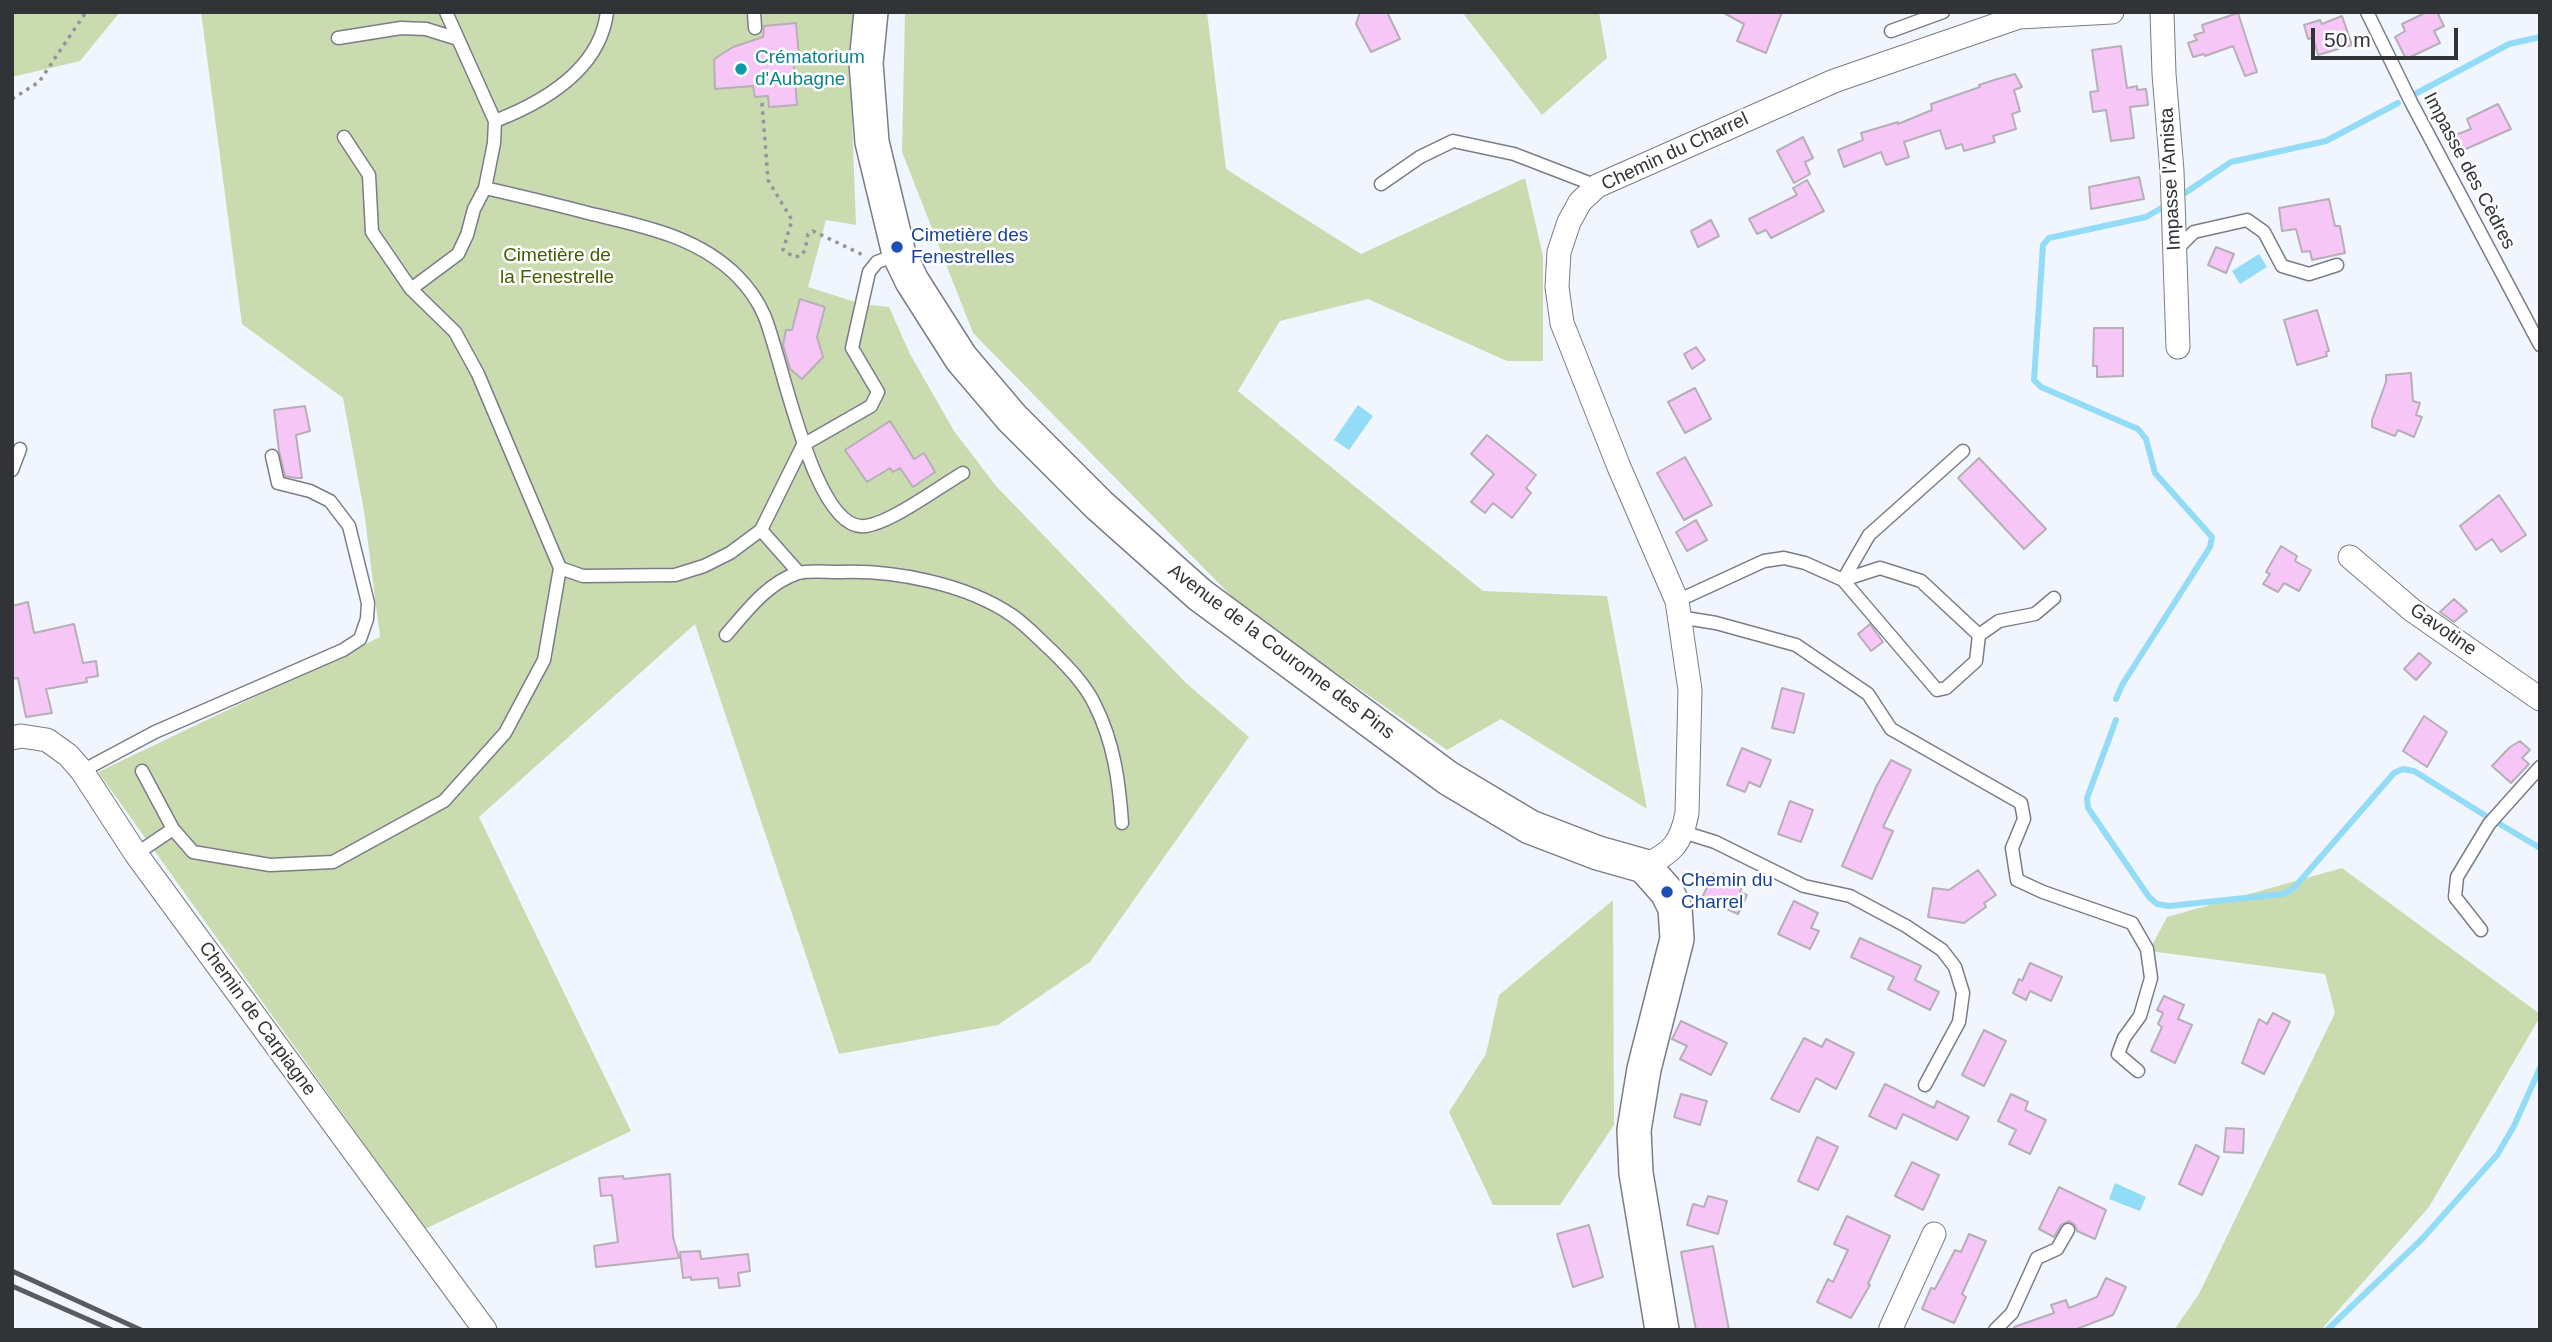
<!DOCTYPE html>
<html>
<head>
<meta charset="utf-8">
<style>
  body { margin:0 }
  #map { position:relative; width:2552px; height:1342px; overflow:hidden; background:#f1f5fe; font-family:Helvetica,sans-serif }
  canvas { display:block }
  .frame { position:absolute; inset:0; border:14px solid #313337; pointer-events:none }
  .scale { position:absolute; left:2311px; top:28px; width:147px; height:32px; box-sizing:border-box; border:4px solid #313337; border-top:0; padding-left:9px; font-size:21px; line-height:24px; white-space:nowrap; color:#313337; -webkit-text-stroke:5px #fff; paint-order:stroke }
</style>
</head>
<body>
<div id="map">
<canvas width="2552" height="1342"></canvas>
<div class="frame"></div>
<div class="scale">50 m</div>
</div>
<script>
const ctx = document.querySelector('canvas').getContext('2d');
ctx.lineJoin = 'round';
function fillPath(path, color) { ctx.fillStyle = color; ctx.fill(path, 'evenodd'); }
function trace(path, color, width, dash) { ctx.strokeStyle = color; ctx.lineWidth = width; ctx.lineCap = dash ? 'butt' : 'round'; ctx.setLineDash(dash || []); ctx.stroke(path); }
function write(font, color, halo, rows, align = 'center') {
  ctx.font = font + ' Helvetica,sans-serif'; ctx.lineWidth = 5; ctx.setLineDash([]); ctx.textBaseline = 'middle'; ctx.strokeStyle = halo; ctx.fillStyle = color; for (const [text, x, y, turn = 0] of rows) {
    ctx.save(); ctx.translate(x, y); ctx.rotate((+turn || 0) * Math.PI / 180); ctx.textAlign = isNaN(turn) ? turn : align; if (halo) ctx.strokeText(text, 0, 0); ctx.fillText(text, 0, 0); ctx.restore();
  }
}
fillPath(new Path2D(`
  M12,12H120L80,61L12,77Z
  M201,12H857L850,64L856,225L826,220L808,287L862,304L889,307L910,354L954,431L996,486L1186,683L1249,737L1090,962L998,1025L839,1054L695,624L479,817L631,1131L425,1229L98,772L380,637L364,511L343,398L242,324Z
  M905,12H1207L1226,169L1361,254L1525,178L1543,256V361H1507L1368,299L1280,321L1238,391L1483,591L1607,596L1647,809L1501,719L1447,750L1243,608L973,333L902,152Z
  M1462,12H1599L1607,58L1542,115Z
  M2342,868L2540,1014V1017L2429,1207L2321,1330H2174L2199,1294L2335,1013L2325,974L2149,951L2167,917Z
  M1613,900L1614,1125L1560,1205H1493L1449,1112L1486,1054L1499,995Z`), '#cadbb0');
fillPath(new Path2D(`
  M2259,254L2267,267L2240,284L2232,271Z
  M1358,405L1373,416L1349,450L1334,440Z
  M2115,1183L2146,1197L2140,1211L2109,1199Z`), '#92dcf7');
trace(new Path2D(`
  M2415,94L2509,44L2540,37
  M2185,193L2231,162L2326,141L2398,103
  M2116,699L2122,685L2210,547L2212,537L2155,473L2146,439L2138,429L2041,387L2034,380L2043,245L2049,238L2146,217L2165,206
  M2116,720L2087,798L2088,808L2149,897L2157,904L2169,906L2283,894L2293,889L2394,773L2403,769L2414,771L2486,816
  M2498,823L2540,848
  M2327,1330L2422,1239L2497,1155L2514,1126L2540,1068`), '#92dcf7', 6);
const building = new Path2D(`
  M1360,12H1387L1400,39L1371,52L1356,24Z
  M1722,12H1782L1766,53L1737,41L1744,24Z
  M2427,12H2437L2444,26L2434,31L2440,43L2406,59L2395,37L2405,31L2402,24Z
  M2238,13L2257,72L2245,76L2233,46L2205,56L2204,54L2193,57L2188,43L2197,40L2194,35L2204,32L2202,25Z
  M2342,16L2352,45L2318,55L2313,38L2308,39L2304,25L2320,20L2322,24Z
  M796,23L799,57H793L797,105L769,107L768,96L755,97L753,86L715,89L714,60L717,57L733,47L763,37L764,26Z
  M2121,46L2127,88L2137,86V90L2146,89L2148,105L2130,107L2134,138L2111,141L2106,110L2093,112L2090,92L2098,91L2092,50Z
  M2015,74L2022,87L2014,90L2020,111L2012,114L2016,129L1993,136L1995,142L1964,151L1962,144L1946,149L1940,130L1904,142L1909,157L1886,165L1881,152L1844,167L1838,150L1863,140L1861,133L1898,122V124L1932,110L1931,104L1980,87L1979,85L1994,80Z
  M2498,104L2511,129L2457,153L2450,137L2471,129L2467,119Z
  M1803,137L1813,158L1805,162L1810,174L1794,183L1777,151Z
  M2139,177L2144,199L2091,209L2089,187Z
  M1807,180L1824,211L1771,238L1766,230L1757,234L1749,219L1797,195L1793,188Z
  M2329,199L2335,226H2340L2345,253L2312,260L2310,251L2302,252L2296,229L2282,231L2279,208Z
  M1711,220L1719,236L1698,247L1691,231Z
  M2216,247L2234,254L2226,273L2208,265Z
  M800,299L825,307L817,337L823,357L802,379L790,369L783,345L786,330H792Z
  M2317,310L2329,351L2326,352L2327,356L2297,365L2284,320Z
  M2094,328H2123V376L2097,377V366H2093Z
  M1696,347L1705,360L1692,369L1684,354Z
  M2411,373L2413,401L2420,403L2416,415L2422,417L2414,437L2398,430L2395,436L2372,427V420L2386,382V375Z
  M1695,388L1711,419L1685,433L1668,402Z
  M305,406L310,431L296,435L302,478H296L285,476L279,451L274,410Z
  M890,421L914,459L924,453L935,472L913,487L900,468L893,472L890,468L867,482L845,450Z
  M1487,435L1536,475L1526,488L1531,493L1512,518L1493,503L1485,513L1471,502L1494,474L1471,454Z
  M1685,457L1712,505L1684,520L1657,473Z
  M1979,458L2046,529L2024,549L1958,478Z
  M2499,495L2526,535L2501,552L2492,539L2476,550L2460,526Z
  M1696,520L1707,540L1687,551L1676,532Z
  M2281,546L2297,556L2295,561L2311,570L2299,591L2284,583L2278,592L2263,584L2270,574L2266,572Z
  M2454,599L2467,611L2454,622L2440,612Z
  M28,602L34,633L74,624L83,663L96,661L98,676L86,678L87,682L46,689L52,713L26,717L18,678L12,679V606Z
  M1870,624L1883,642L1871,651L1858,634Z
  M2419,653L2431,663L2416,680L2404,669Z
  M1782,688L1804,694L1794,733L1772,728Z
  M2424,716L2447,732L2427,767L2403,751Z
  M2520,741L2530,750L2522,758L2529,764L2511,783L2492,766L2510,747Z
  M1742,748L1771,760L1760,787L1749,782L1745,792L1727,785Z
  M1891,760L1911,770L1883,827L1893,831L1872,879L1842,866L1877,785Z
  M1790,801L1813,810L1801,842L1778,834Z
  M1978,870L1996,895L1984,903L1986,907L1964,923L1928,917L1933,888L1949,890Z
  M1713,874L1742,887L1740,892L1747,895L1738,914L1702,898Z
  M1794,901L1818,913L1811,928L1819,931L1810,949L1778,934Z
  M1860,938L1921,966L1915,980L1939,992L1930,1010L1888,989L1894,977L1851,957Z
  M2030,963L2062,977L2051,1001L2030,991L2026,1000L2013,993L2019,979L2022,981Z
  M2164,996L2184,1005L2178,1019L2192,1025L2175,1063L2151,1051L2162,1027L2158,1024L2163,1013L2157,1010Z
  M2273,1013L2290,1022L2264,1074L2242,1063L2259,1019L2267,1024Z
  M1681,1021L1727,1043L1711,1075L1680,1059L1687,1046L1672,1039Z
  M1984,1030L2006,1041L1984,1086L1962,1075Z
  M1804,1038L1822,1047L1826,1039L1854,1053L1836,1089L1816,1078L1799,1112L1771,1099Z
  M1885,1084L1934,1108L1937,1101L1969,1117L1957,1140L1903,1114L1896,1129L1869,1116Z
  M1681,1094L1707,1101L1700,1125L1674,1117Z
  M2011,1094L2028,1102L2025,1110L2046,1120L2030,1154L2009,1144L2016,1130L1998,1121Z
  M2226,1128L2244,1129L2243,1153L2224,1152Z
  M1817,1137L1838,1147L1818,1190L1798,1181Z
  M2196,1145L2219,1157L2202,1195L2179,1184Z
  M1912,1162L1939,1175L1923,1210L1895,1196Z
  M670,1174L673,1237L679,1258L596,1267L594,1246L618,1242L612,1195L601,1196L599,1178L623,1176L624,1179Z
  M2059,1187L2106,1210L2095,1239L2077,1231L2075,1225L2069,1221L2061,1225L2054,1237L2039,1229Z
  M1708,1196L1727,1201L1718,1234L1687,1225L1693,1204L1704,1207Z
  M1847,1216L1890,1236L1868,1284L1870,1285L1851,1318L1817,1302L1828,1279L1833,1282L1848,1250L1834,1244Z
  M1589,1225L1603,1277L1573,1287L1557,1234Z
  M1969,1234L1986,1241L1962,1294L1966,1297L1954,1323L1922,1309L1931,1288L1935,1289L1955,1250L1961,1252Z
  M1713,1246L1729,1330H1696L1681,1252Z
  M700,1251L701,1259L748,1254L750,1271L738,1273L740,1286L719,1288L718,1278L691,1280V1277L683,1278L680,1252Z
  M2106,1278L2126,1287L2113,1315L2074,1330H2014V1327L2054,1313L2051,1305L2066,1300L2069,1308L2097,1297Z`);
fillPath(building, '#f6c6f6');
trace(building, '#b7afb7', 2);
const lane = new Path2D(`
  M754,12L755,28
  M2367,12L2411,102L2540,345
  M1891,31L1943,12
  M338,38L401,28L426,29L458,39
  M495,121C544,102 600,70 607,12
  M344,137L369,175L372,232L411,289L455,332L478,374L560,568L583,576L675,575L704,566L730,553L761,530L803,445L871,406L878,392L852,348L869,272L877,262L899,254
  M1381,184L1420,157L1453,141L1514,154L1597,186
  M485,188C520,196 554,204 588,213C642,226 697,236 737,276C748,287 758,301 764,315C781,352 813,533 865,526C891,523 939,487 963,473
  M2175,251L2194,232L2247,220L2264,232L2282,266L2309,274L2337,265
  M411,289L458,254L467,235L474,209L485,188L494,143L495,121L446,12
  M12,470L20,449
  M761,530L799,573
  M1843,580L1869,535L1963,451
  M1843,580L1880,568L1921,581L1979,635
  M1677,601L1764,561L1784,558L1805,563L1843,580L1937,690L1946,688L1976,661L1979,635L1999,621L2035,614L2054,598
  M1679,617L1716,623L1796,645L1868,694L1891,729L2021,803L2024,819L2012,848L2017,880L2043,892L2132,923L2147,949L2151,978L2140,1016L2124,1038L2118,1054L2138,1071
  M726,635C746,612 767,583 798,573C810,570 827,572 840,572C895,570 967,584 1013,616C1027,626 1040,640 1052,651C1068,667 1085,684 1095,705C1114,743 1119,781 1122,823
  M82,771L155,732L343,650L360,639L367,619L368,603L349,526L330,501L310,491L278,483L272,456
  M142,771L173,829L193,852L270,865L333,862L444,801L505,733L544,660L560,568
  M1683,832L1715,842L1804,886L1850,896L1906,926L1942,950L1955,967L1963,993L1959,1022L1925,1085
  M136,854L173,829
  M2481,930L2455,897L2457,877L2489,824L2540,767
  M1995,1330L2012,1313L2037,1258L2057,1249L2068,1230`);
const street = new Path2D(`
  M2162,12L2164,74L2172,171L2178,347
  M2350,557L2412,610L2540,699
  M12,738L21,736L47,740L68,755L82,771L136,854L485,1330
  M1644,866C1672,853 1681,844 1687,813L1690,690L1677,601L1619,467L1562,323L1557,287L1559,252L1569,222L1580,202L1597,186L1834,81L2019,17L2112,12
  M1893,1330L1891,1328L1934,1234`);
const secondary = new Path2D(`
  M871,12L866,63L872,142L899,254L912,281L961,358L1012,418L1099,505L1200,595L1448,778L1530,827L1598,853L1644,866L1667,892L1675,908L1677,939L1644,1069L1634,1130L1636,1173L1662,1330`);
trace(lane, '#7a7d87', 15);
trace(street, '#7a7d87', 25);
trace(secondary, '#7a7d87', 36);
trace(new Path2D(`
  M12,99L39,82L86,12
  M762,103L768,180L792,220L783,250L794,257L801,256L805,250L808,234L813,231L863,255`), '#92959c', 3.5, [3.5, 5]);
trace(lane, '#fff', 12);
trace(street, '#fff', 23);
trace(secondary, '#fff', 33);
trace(new Path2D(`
  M12,1271L141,1330
  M12,1286L112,1330`), '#595b60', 5);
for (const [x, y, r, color] of [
  [741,69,7,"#0f9aa8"],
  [897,247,7,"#1a4fb4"],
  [1667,892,7,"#1a4fb4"]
]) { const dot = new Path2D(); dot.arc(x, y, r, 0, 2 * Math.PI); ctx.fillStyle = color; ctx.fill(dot); trace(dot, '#fff', 2.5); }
write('19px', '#0d838f', '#fff', [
  ["Crématorium",755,58],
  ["d'Aubagne",755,80]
], 'left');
write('19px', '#313337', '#fff', [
  ["Chemin du Charrel",1675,152,-25],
  ["Impasse des Cèdres",2469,171,62],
  ["Impasse l'Amista",2171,179,-93],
  ["Gavotine",2443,630,35],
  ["Avenue de la Couronne des Pins",1281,652,37],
  ["Chemin de Carpiagne",257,1019,54]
]);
write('19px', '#164399', '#fff', [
  ["Cimetière des",911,236],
  ["Fenestrelles",911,258],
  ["Chemin du",1681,881],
  ["Charrel",1681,903]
], 'left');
write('19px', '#455c00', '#fff', [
  ["Cimetière de",557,256],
  ["la Fenestrelle",557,278]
]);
</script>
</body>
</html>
